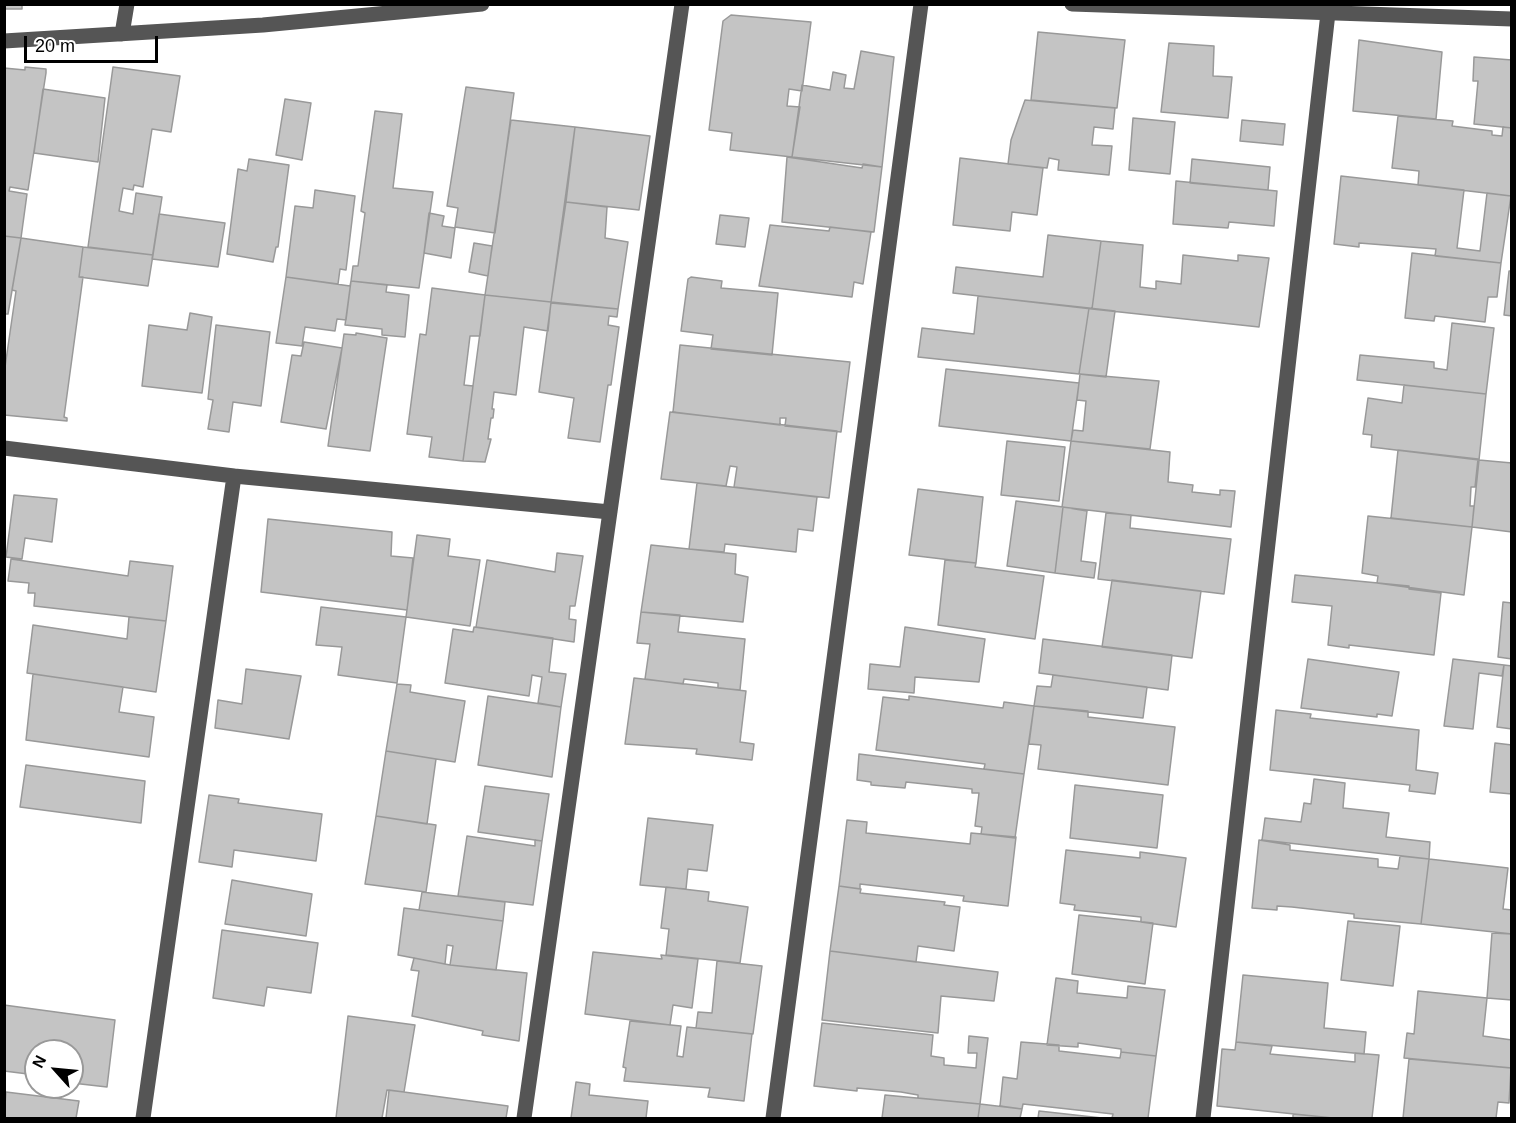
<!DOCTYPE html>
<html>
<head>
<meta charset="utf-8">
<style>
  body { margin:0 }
  #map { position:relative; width:1516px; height:1123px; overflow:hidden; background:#fff; font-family:Helvetica,sans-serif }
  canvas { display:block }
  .frame { position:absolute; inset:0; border:6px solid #000; pointer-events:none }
  .north { position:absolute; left:24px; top:1039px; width:60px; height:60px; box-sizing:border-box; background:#fff; border:2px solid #999; border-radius:50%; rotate:297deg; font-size:16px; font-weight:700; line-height:24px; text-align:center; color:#000 }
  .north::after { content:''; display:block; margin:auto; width:21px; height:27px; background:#000; clip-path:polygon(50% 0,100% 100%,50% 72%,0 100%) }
  .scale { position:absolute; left:24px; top:36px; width:134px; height:27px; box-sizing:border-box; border:3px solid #000; border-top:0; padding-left:8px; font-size:18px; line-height:21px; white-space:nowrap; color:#000; -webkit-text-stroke:4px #fff; paint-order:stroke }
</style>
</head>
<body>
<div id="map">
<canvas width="1516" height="1123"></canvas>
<div class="frame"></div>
<div class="north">N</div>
<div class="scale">20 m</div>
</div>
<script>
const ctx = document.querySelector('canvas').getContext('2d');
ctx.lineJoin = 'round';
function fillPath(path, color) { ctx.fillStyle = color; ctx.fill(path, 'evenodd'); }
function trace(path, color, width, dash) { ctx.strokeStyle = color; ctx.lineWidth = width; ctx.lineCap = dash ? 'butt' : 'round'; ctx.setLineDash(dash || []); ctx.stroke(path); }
const building = new Path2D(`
  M4,4H22V9H4Z
  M731,15L811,22L802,91L789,89L787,106L800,107L792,157L730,150L732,133L709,130L723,21Z
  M1038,32L1125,40L1117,108L1031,100Z
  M1359,40L1442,52L1436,119L1353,111Z
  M1169,43L1214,46L1213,76L1232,77L1228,118L1161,112Z
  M861,51L894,57L882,167L792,157L802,85L830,90L833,72L846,75L844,88L854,89Z
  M1474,57L1512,60V128L1474,124L1478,81H1473Z
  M25,67L46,69V73L28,190L10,187L9,191L27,194L21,238L4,236V68L25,70Z
  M113,67L180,76L171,132L152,129L143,187L134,185L133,190L123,188L119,211L133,214L136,193L162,197L153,255L88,247Z
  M466,87L514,93L495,233L455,227L458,208L447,206Z
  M43,89L105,98L98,162L34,153Z
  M285,99L311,103L302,160L276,155Z
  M1025,100L1115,108L1113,129L1094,127L1092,145L1112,146L1109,175L1058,170L1059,160L1049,158L1047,168L1008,164L1011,140Z
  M375,111L402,114L393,188L433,192L419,288L351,281L353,266H358L365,213L361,211Z
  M1398,116L1453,121L1452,126L1492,131V135L1502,136L1503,127L1512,128L1511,196L1418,185L1419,171L1392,168Z
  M1133,118L1175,122L1170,174L1129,170Z
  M511,120L575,127L551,302L485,295Z
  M1242,120L1285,124L1283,145L1240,141Z
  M575,127L650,136L639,210L566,202Z
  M787,157L862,168L863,164L882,167L874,232L782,222Z
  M960,158L1043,168L1037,215L1012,212L1010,231L953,225Z
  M249,159L289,165L278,247H276L273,262L227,254L238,169L247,171Z
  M1192,159L1270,167L1268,190L1190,183Z
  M1341,176L1464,190L1457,248L1480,251L1487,193L1511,196L1501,263L1435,256L1436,249L1359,243V247L1334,244Z
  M1176,181L1277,191L1274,226L1229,222L1228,228L1173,224Z
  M315,190L355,196L346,270L340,269L338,284L286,277L295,206L313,208Z
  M566,202L607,207L605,238L628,242L618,309L551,302Z
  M429,213L444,216L442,226L455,228L451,258L424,253Z
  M159,214L225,223L218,267L152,259Z
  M720,215L749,218L745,247L716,244Z
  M770,225L829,231L830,227L871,232L863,284L854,282L852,297L759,286Z
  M1048,235L1101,241L1092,309L953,293L956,267L1043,277Z
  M4,236L21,238L8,314H4Z
  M21,238L83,247L79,277H83L64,417L67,418V421L4,415V374L16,291L12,290Z
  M1101,241L1143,245L1140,287L1156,289V281L1181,284L1183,255L1238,261V255L1269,258L1259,327L1092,309Z
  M474,243L492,246L488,276L469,272Z
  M83,247L153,255L148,286L79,277Z
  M1412,253L1501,263L1497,297H1488L1485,322L1435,316L1434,321L1405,318Z
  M1509,271H1512V316L1504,315Z
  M286,277L350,286L351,281L346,320L337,319L335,331L305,327L302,346L276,343Z
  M691,277L722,281L721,288L778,293L772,355L711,349L713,335L681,331L688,279Z
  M351,281L387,285L386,292L409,295L405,337L382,335V329L345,325Z
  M432,288L485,295L480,336H470L464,385L473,386L463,461L429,457L432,437L407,434L420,334L426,335Z
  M485,295L551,302L548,331L524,327L516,395L494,392L492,409H494L493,418H491L488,439H491L485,462L463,461Z
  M978,296L1089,308L1079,374L918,357L922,328L974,334Z
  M551,303L618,309L617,317L609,316L608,325L619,327L611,385H608L600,442L568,438L574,398L539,392Z
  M1089,308L1115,311L1106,377L1079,374Z
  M190,313L212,317L202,393L142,386L149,325L187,330Z
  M1452,323L1494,328L1486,394L1357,380L1360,355L1434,362V368L1447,370Z
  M216,325L270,332L261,406L233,402L229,432L208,429L213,400L208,399Z
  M356,333L387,338L370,451L328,446L344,334L356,335Z
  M304,342L342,348L326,429L281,422L292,355L301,356Z
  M680,345L850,362L841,432L785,426L786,418H780V425L673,412Z
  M946,369L1079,383L1071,441L939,426Z
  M1080,374L1159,381L1150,449L1071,441L1073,430L1083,431L1086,401L1077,400Z
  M1404,385L1486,394L1479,460L1371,447L1372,435L1363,434L1368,398L1402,403Z
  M670,412L837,431L829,498L734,487L737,467L730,466L726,486L661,479Z
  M1007,441L1065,447L1059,501L1001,495Z
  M1071,441L1170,452L1168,482L1193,485L1192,492L1220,495V490L1235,491L1231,527L1062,507Z
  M1398,450L1478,459L1475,487H1471L1470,506H1474L1472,527L1391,518Z
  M1479,460L1512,463V532L1472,527Z
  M697,483L817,497L813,531L798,529L796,552L725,544L724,552L689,549Z
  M918,489L983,497L976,563L909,555Z
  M14,495L57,499L52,542L25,538L22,559L6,557Z
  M1016,501L1063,507L1055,573L1007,566Z
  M1063,507L1087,511L1081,561L1096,563L1094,578L1055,573Z
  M1106,513L1131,515L1130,528L1231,539L1224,594L1098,579Z
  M1368,516L1472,527L1464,595L1377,583L1378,576L1362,573Z
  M268,519L392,532L391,556L413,558L407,610L261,592Z
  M417,535L450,539L448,556L480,560L470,626L406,617Z
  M651,545L736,554L735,574L748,577L743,622L641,612Z
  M557,553L583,556L575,606H570L569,619L576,620L574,642L476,627L487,560L555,572Z
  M11,559L128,576L130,561L173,566L166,621L34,606L35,593H28L29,583L8,581Z
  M945,560L976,563L975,567L1044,576L1035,639L938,625Z
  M1295,575L1409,586V589L1441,593L1434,655L1349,645V648L1328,645L1332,606L1292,602Z
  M1112,580L1201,591L1192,658L1102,647Z
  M1503,602L1512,603V659L1498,657Z
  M321,607L406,617L397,683L338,675L342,647L316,645Z
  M641,612L680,615L678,632L745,639L740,690L718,688V683L684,679L683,684L645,679L650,644L637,643Z
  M129,617L166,621L156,692L27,673L33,625L127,639Z
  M474,627L553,638L549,672L566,674L561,707L538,703L542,677L532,675L529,696L445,683L453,629L473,632Z
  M905,627L985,639L979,682L915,677L914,693L868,689L870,664L900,667Z
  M1043,639L1172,655L1168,690L1039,673Z
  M1308,659L1399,672L1392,716L1377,714V717L1301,708Z
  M1453,659L1504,665L1502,676L1479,673L1473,729L1444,726Z
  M1504,665L1512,666V729L1497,727Z
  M246,669L301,676L289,739L215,728L218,700L242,704Z
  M33,674L123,687L119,712L154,717L149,757L26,740Z
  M1053,675L1147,687L1143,718L1034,706L1037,686L1051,687Z
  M634,678L746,691L740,742L754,744L752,760L696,754L697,749L625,744Z
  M397,684L411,685L410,692L465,701L455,762L386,751Z
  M488,696L561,707L552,777L478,765Z
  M909,696L1003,708L1004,702L1034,706L1024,774L984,769L985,764L876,750L883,697L909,700Z
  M1034,706L1088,711V717L1175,727L1168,785L1038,769L1041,745L1029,744Z
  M1276,710L1311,714L1310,718L1419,730L1416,770L1438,773L1435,794L1409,791L1410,785L1270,770Z
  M1495,743L1512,745V794L1490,792Z
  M386,751L436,759L427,824L376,816Z
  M859,754L1024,774L1015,838L981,834L982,827L975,826L979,793H972V789L906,782L905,788L871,785V782L857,780Z
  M26,765L145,781L141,823L20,807Z
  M1314,779L1345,783L1343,808L1389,813L1386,837L1430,842L1429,859L1262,840L1265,818L1301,822L1304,803L1311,804Z
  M1075,785L1163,795L1157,848L1070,838Z
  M485,786L549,794L542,841L478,832Z
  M209,795L239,799L238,803L322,814L316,861L234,850L232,867L199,862Z
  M376,816L436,825L426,892L365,884Z
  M648,818L713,825L707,871L688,869L686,889L640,885Z
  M847,820L867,822L866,833L970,844L971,833L1016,837L1008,906L963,901L964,896L860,884V889L839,886Z
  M467,836L535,846V840L542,841L533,905L458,896Z
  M1259,840L1290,845V850L1378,859V867L1398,869L1400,856L1429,859L1421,924L1354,918V914L1292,907L1277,906V910L1252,908Z
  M1066,850L1140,858V852L1186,858L1176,927L1141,922V917L1074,910L1075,905L1060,903Z
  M1429,859L1508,868L1503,909L1512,910V934L1421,924Z
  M232,880L312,894L306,936L225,924Z
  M839,886L861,889L860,893L945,902L944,905L960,907L954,951L918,946L916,962L830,951Z
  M666,887L709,892L708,901L748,907L740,963L666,955L669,929L661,928Z
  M422,892L505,902L503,921L419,910Z
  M404,908L503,921L496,970L450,965L453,946L447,945L445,964L398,955Z
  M1079,915L1153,923L1145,984L1072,974Z
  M1348,921L1400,926L1393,986L1341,980Z
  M222,930L318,943L311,993L267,987L264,1006L213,998Z
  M1492,933L1512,934V1000L1487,998Z
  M830,951L998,972L994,1001L941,996L938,1033L822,1020Z
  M593,952L662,959L661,955L698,959L692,1008L673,1005L670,1025L585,1014Z
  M414,958L450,965L527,973L519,1041L482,1035L483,1031L412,1016L419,971L411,970Z
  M717,961L762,966L753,1034L696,1028L698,1012L712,1013Z
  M1243,975L1328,983L1324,1028L1366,1032L1364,1054L1236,1042Z
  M1056,978L1078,981L1077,993L1127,998L1128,986L1165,990L1156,1056L1121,1052V1049L1078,1043V1047L1047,1045Z
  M1418,991L1487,998L1483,1036L1512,1040V1068L1404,1058L1407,1033L1414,1034Z
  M4,1005L115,1020L107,1087L72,1083V1051H36V1075L4,1071Z
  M348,1016L415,1025L404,1092L387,1090L382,1118H336Z
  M630,1021L681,1026L677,1056L683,1057L687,1027L752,1034L744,1101L708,1097L710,1088L624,1081L626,1068L623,1067Z
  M822,1023L933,1035L931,1056L944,1058V1065L976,1068L977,1053H968L969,1036L988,1038L980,1104L918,1098V1095L901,1092L857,1088V1091L814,1086Z
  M1021,1042L1059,1045V1051L1120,1058L1121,1052L1156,1056L1148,1118H1112L1113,1114L1023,1104L1022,1109L1000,1106L1003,1077L1017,1079Z
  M1236,1042L1272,1046L1270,1054L1355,1062V1053L1379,1055L1372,1118H1333L1217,1106L1222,1049L1235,1050Z
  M1409,1059L1511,1068L1509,1103L1498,1102L1496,1118H1403Z
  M576,1082L590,1084L589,1095L648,1101L646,1118H571Z
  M389,1090L508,1106L506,1118H386Z
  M6,1092L79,1101L76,1118H4Z
  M885,1095L980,1104L978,1118H882Z
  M980,1104L1022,1109L1020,1118H978Z
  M1039,1111L1102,1118H1038Z
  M1293,1114L1333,1118H1293Z`);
fillPath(building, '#c4c4c4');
trace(building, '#999', 1.5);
trace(new Path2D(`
  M1072,4L1512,19
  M122,34L127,4
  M4,41L263,25L482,4
  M4,448L234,476L610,512
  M143,1118L234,476
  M524,1118L682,4
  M773,1118L921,4
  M1203,1118L1328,13`), '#555', 15);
</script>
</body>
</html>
